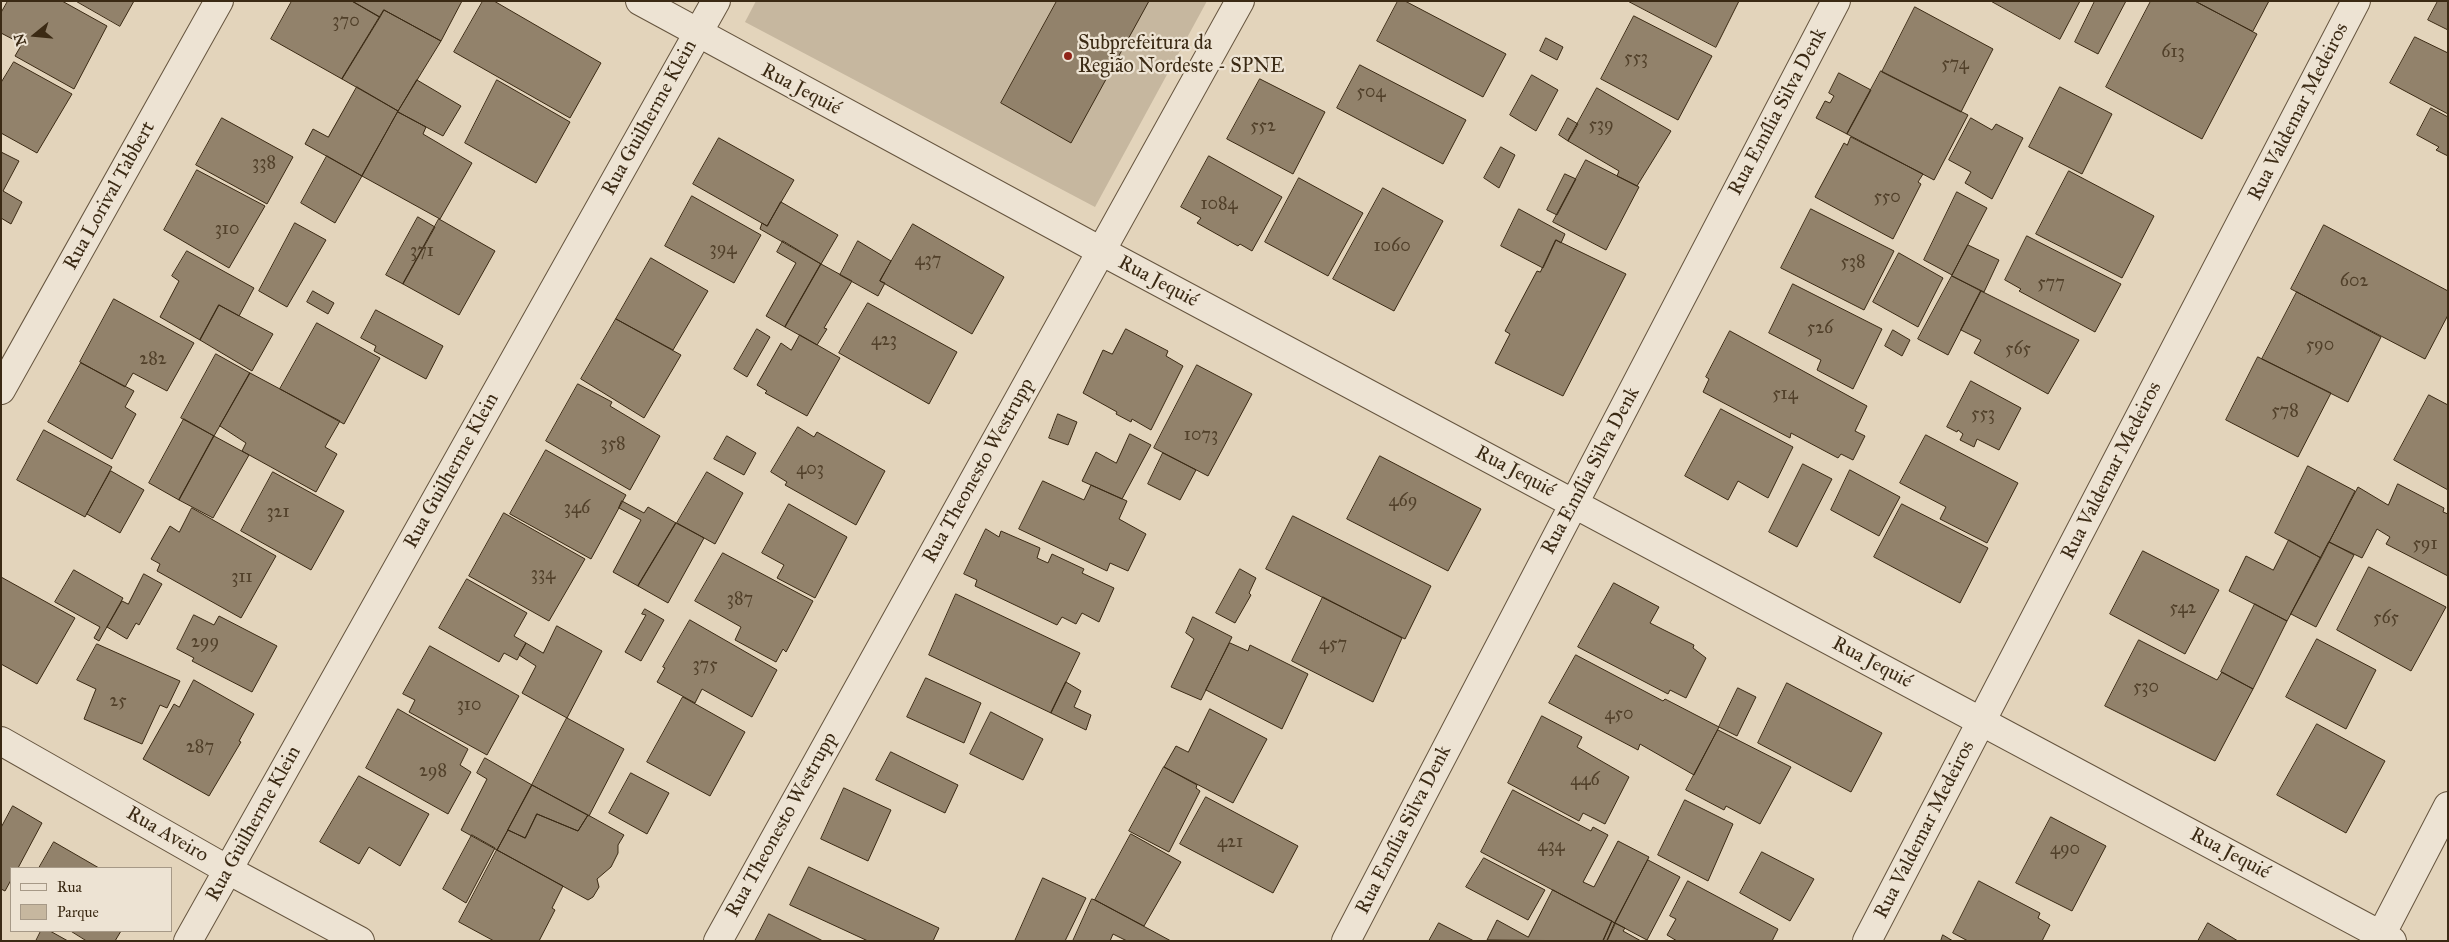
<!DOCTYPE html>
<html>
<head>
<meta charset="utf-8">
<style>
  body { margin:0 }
  #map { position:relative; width:2449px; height:942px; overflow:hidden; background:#e3d4bb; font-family:"IM FELL Great Primer",serif }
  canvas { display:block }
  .frame { position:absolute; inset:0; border:2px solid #3b2a14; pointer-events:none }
  .legend { position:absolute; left:10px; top:867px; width:162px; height:65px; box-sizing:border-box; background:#ede3d3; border:1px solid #a69987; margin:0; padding:6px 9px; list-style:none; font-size:15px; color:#3b2a14 }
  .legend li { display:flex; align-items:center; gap:10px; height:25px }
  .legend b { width:25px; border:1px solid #a69987 }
  .north { position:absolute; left:10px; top:10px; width:50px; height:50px; -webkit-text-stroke:4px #ede3d3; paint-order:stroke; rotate:253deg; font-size:14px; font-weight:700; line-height:20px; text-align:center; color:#3b2a14 }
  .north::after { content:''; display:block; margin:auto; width:18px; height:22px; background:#3b2a14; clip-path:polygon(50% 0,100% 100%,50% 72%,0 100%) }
</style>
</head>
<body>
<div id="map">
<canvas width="2449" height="942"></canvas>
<div class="frame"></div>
<ul class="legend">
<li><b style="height:6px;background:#ede3d3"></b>Rua</li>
<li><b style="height:14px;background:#c6b79f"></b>Parque</li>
</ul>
<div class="north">N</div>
</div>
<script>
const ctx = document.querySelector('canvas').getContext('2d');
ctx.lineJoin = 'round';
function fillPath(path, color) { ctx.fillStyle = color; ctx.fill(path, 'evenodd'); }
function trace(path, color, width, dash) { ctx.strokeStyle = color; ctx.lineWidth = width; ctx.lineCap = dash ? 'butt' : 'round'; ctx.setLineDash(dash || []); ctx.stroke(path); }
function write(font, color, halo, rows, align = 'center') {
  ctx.font = font + ' "IM FELL Great Primer",serif'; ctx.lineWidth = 4.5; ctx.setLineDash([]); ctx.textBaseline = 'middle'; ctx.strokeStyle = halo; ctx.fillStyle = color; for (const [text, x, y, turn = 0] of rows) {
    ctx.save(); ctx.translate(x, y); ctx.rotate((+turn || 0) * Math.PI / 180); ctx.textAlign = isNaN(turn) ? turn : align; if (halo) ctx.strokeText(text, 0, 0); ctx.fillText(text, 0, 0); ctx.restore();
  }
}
fillPath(new Path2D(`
  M756,1H1207L1095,207L745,22Z`), '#c6b79f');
const building = new Path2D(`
  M8,1H62L107,26L74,89L15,56L22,44L1,33V13Z
  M76,1H134L120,26Z
  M292,1H352L380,17L342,79L271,39Z
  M352,1H462L441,41L384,10L380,17Z
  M483,1H494L601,63L570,118L454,52Z
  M1057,1H1149L1071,143L1001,103Z
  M1398,1H1405L1506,54L1483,97L1377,41Z
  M1628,1H1739L1716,47Z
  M1991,1H2080L2060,39Z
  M2095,1H2126L2098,54L2075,42Z
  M2151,1H2195L2257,34L2202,139L2106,87Z
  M2195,1H2269L2253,31Z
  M2438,1H2448V30L2428,20Z
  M1915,7L1993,49L1961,112L1882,72Z
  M384,10L441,41L398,111L342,79Z
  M1634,16L1712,56L1678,120L1601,79Z
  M2415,37L2448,53V114L2390,83Z
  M1546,38L1563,47L1557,60L1540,51Z
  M14,62L72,94L37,153L1,133V83Z
  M1360,65L1466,120L1443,164L1337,108Z
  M1881,71L1968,115L1934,180L1847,134Z
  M1839,73L1871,90L1847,134L1816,118L1825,101L1830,103L1834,96L1829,93Z
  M1532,75L1558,90L1536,131L1510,115Z
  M1260,79L1325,112L1293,174L1227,139Z
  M417,80L461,106L443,136L398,112Z
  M497,80L570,122L536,183L465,143Z
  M357,87L398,111L362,176L305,144L313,129L328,137Z
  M2060,87L2112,114L2082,174L2029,147Z
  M1597,88L1671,131L1637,186L1617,176L1619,171L1568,141Z
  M2431,108L2448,117V156L2436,150L2439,147L2417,135Z
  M398,112L426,127L423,134L472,163L440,219L362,176Z
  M222,118L293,157L267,204L196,165Z
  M1568,118L1578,124L1568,141L1559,135Z
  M1971,118L1992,130L1996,124L2023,138L1992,199L1965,183L1971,172L1949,160Z
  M1851,137L1923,174L1918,182L1921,184L1893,239L1815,197L1844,143L1847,145Z
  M719,138L794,180L767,226L693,184Z
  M1501,147L1515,155L1499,188L1484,178Z
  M1,152L19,161L3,191L22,202L11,224L1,218Z
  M327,156L362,176L335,223L301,203Z
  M1209,156L1282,197L1252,251L1240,244L1238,246L1197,223L1201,218L1181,207Z
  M1586,160L1639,187L1606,250L1553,222Z
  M197,170L265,206L229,268L164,230Z
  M2069,171L2154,216L2122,278L2036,234Z
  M1565,174L1576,179L1557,215L1547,210Z
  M1299,178L1363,213L1328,276L1265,242Z
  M1383,188L1443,221L1394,311L1333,279Z
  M1957,192L1987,208L1952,275L1924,260Z
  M692,196L761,235L734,283L665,246Z
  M781,202L838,235L821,264L760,229L762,223L767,226Z
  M1519,209L1565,234L1561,243L1556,240L1543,268L1501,246Z
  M1811,209L1894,251L1864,310L1781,268Z
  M418,217L435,227L403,284L386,275Z
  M439,219L495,251L459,315L403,284Z
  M295,223L326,240L287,307L259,291Z
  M913,224L1004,277L972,334L880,281Z
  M2324,225L2448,291V315L2425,359L2291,289Z
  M2027,236L2121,284L2095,332L2019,291L2021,289L2005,280Z
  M1556,240L1626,274L1563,396L1495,363L1510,334L1505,331L1537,271L1540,272Z
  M783,241L821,264L785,327L766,316L796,263L777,252Z
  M858,241L891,261L880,281L885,283L878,296L840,275Z
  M1968,245L1999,260L1984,292L1952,276Z
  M187,251L254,288L239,316L219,305L200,340L160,317L179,281L172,276Z
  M1899,253L1943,278L1918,327L1873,302Z
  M651,258L708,291L673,350L616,319Z
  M821,264L852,281L824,328L827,329L817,345L785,327Z
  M1952,276L1981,291L1948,355L1918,339Z
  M1793,284L1882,329L1853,389L1817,370L1821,360L1769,333Z
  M313,291L334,303L328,314L307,302Z
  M1981,291L2079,340L2048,394L1974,353L1981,340L1961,330Z
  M2297,292L2381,337L2348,402L2262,359Z
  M114,299L194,343L167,391L133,373L125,387L80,362Z
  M868,303L957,352L929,404L839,353Z
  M219,305L273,334L252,371L200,340Z
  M376,310L443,346L426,379L374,351L376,346L361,338Z
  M616,319L681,355L644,418L581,379Z
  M317,323L380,358L344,424L280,389Z
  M757,329L770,337L747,377L734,369Z
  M1126,329L1168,351L1166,356L1183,366L1151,430L1132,419L1131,422L1116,414L1117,412L1083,393L1103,350L1112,354Z
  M1893,330L1910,340L1902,356L1885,346Z
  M1730,331L1867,406L1855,431L1865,436L1853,460L1841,454L1838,458L1791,433L1790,438L1703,392L1709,379L1706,377Z
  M800,335L840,358L807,416L765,393L767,391L757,385L781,343L791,350Z
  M216,354L250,373L214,436L181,418Z
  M2258,357L2331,393L2298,457L2226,420Z
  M81,363L134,391L125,407L136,414L112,459L48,422Z
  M1197,365L1252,394L1208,476L1154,448Z
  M250,373L340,421L325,447L337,454L316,492L242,451L246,443L220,426Z
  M1971,381L2021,408L1999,450L1977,439L1974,447L1960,440L1963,434L1958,430L1957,432L1947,427Z
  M578,384L612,402L610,406L660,436L630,490L546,441Z
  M2429,395L2448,405V490L2394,460Z
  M1721,409L1793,447L1768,498L1738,481L1728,500L1685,476Z
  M1058,414L1077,422L1068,445L1049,438Z
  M184,419L214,436L179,500L149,483Z
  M798,427L814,437L817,432L885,471L856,525L785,485L787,482L771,472Z
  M44,430L112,467L85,517L17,480Z
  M1130,434L1151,445L1122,499L1082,481L1096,452L1116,463Z
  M1926,435L2018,483L1987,543L1940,519L1946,507L1900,483Z
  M214,436L249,455L213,518L179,500Z
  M727,436L756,453L744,475L714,459Z
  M546,450L626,495L591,559L510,514Z
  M1163,453L1196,470L1180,500L1148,484Z
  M1380,456L1481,509L1448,571L1347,519Z
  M1803,464L1832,479L1797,547L1769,532Z
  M2308,466L2355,491L2321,558L2275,533Z
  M1850,470L1900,497L1879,536L1831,510Z
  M111,471L144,490L120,533L87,514Z
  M273,472L344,511L311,570L241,531Z
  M707,472L743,493L715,544L677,523Z
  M1043,481L1084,500L1091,485L1127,501L1119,519L1146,534L1128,571L1110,563L1107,571L1019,529Z
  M2398,484L2444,508L2443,512L2448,514V576L2386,544L2390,537L2377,529L2362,558L2329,542L2358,487L2388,505Z
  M622,501L644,513L648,507L676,523L638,586L613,572L641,520L619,508Z
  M789,504L847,537L815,598L777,578L784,565L762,553Z
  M1902,504L1988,548L1960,603L1874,557Z
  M192,508L276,556L241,618L157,571L160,564L151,559L170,526L179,532Z
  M504,513L585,559L549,621L469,576Z
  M1293,516L1431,586L1405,639L1266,569Z
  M676,523L704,538L668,603L638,586Z
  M986,529L999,537L1001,531L1040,548L1037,558L1048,563L1052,554L1084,569L1082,573L1114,588L1099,622L1082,613L1076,624L1062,617L1057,625L975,586L977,580L964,574Z
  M2289,540L2321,558L2287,621L2229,591L2246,556L2273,570Z
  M2329,542L2354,555L2316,627L2291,614Z
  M2143,551L2219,590L2185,654L2110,614Z
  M723,553L813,601L786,652L783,649L776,662L735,640L741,627L695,601Z
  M2369,567L2446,607L2411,671L2337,630Z
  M1240,569L1256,578L1249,593L1251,595L1235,623L1216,613Z
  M74,570L123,598L99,641L94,638L100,627L55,602Z
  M144,574L162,584L139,625L136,623L127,639L107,627L122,601L128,604Z
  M1,577L75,618L37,684L1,664Z
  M467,579L527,613L514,636L526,643L517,660L504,653L499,662L439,628Z
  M1614,583L1659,607L1650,623L1694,645L1693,648L1706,658L1686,698L1670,690L1668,694L1578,647Z
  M956,594L1080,653L1051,713L929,655Z
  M1323,597L1402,638L1373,702L1292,661Z
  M2255,604L2287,621L2253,689L2221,672Z
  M645,609L664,620L641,661L625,652L646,615L642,614Z
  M194,615L214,625L219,616L277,646L252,692L192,661L194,658L177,649Z
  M1193,617L1232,637L1201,700L1171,687L1194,639L1186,633Z
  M690,620L777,670L752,717L702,689L695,703L657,682L665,668L663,667Z
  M557,626L602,651L567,718L522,693L536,666L519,655L526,643L543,653Z
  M2317,639L2376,670L2346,729L2286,697Z
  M2139,640L2217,680L2222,672L2253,689L2215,761L2105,706Z
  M1230,643L1248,651L1250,645L1308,674L1282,729L1206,690Z
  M97,644L180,681L167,708L160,705L142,744L84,719L96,689L77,680Z
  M430,646L519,696L487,755L409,712L415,700L403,694Z
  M1576,655L1663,701L1665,699L1719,727L1694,775L1640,744L1638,750L1549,703Z
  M926,678L981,703L964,743L907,717Z
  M194,680L254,714L239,741L241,742L209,796L143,759L174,704L179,707Z
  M1066,682L1081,691L1074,707L1091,715L1086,730L1051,713Z
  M1787,683L1882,733L1851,792L1758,743Z
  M1738,688L1756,697L1737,736L1719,727Z
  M683,697L745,732L710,796L647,762Z
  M398,709L468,749L460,765L471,772L448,814L366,768Z
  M1210,709L1267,739L1233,803L1164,767L1176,746L1188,752Z
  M991,712L1043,739L1023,780L970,754Z
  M1542,716L1582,737L1577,747L1629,777L1605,824L1583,813L1579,821L1508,783Z
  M567,718L624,749L589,816L532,785Z
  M2317,724L2385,761L2346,833L2277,795Z
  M1718,730L1791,767L1760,824L1726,806L1724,810L1686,790Z
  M891,752L958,785L945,813L876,780Z
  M485,758L532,785L497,850L461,830L487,779L477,773Z
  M1164,767L1197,785L1196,788L1200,791L1169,852L1129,831Z
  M631,773L669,793L647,834L609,813Z
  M359,776L429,814L400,866L369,847L359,864L320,842Z
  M532,785L588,815L578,831L537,814L525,838L508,830Z
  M844,788L891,810L868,861L821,839Z
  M1513,790L1591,831L1593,827L1608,835L1583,882L1594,887L1618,841L1649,857L1615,923L1481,852Z
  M1206,797L1298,846L1273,893L1180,844Z
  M1685,800L1733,824L1708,881L1658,855Z
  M13,806L42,823L18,868H11V880L5,891L1,889V828Z
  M537,814L578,831L588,815L624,835L618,845V853L611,867L597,879L599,887L593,897L588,900L497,850L508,830L525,838Z
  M2051,817L2106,846L2072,911L2016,883Z
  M1131,834L1181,862L1144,926L1095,900Z
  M472,835L495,848L466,903L443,889Z
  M54,842L99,868H39Z
  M497,850L563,886L552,908L555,910L539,941H494L459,922Z
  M1762,852L1814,879L1790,921L1740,893Z
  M1484,858L1545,890L1528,920L1466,887Z
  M1648,860L1680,877L1647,940L1615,923Z
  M809,867L939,928L933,941H868L790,905Z
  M1043,878L1086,898L1065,941H1015Z
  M1688,881L1778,929L1772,941H1677L1667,935L1676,919L1670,916Z
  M1979,881L2040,913L2038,918L2050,925L2042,941H1968L1953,933Z
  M1553,890L1612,921L1603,941L1487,940L1497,920L1528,937Z
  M1092,899L1095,900L1171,941H1127L1113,934L1110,941H1073Z
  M769,914L823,941H755Z
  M1612,921L1615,924L1607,941H1603Z
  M1439,923L1474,941H1429Z
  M1615,923L1625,928L1623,931L1641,941H1607Z
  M2208,923L2238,941H2198Z
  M41,931H50L68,941H36Z
  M71,931H121L115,941H87Z
  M1943,935L1953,941H1941Z`);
fillPath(building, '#92826b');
trace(building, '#3b2a14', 1);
const minor = new Path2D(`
  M640,1L1101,251L2392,941
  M1,390L219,1
  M1,741L228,870L360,941
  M188,941L716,1
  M718,941L1240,1
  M1346,941L1836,1
  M1867,941L2356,1
  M2378,941L2448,806`);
trace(minor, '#65543e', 30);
trace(minor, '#ede3d3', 28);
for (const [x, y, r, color] of [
  [1068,56,5,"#8f2418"]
]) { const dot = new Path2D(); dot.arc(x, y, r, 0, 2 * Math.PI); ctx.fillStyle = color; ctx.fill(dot); trace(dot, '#ede3d3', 2); }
write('18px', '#51402a', null, [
  ["370",346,22],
  ["613",2173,53],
  ["553",1636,59],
  ["574",1955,65],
  ["504",1371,93],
  ["539",1601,126],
  ["552",1263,127],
  ["338",264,164],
  ["550",1887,198],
  ["1084",1219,205],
  ["310",227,230],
  ["1060",1392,247],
  ["394",723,250],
  ["371",422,252],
  ["437",928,261],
  ["538",1853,263],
  ["602",2354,282],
  ["577",2051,284],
  ["526",1820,329],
  ["423",884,341],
  ["590",2320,346],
  ["565",2018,350],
  ["282",153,360],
  ["514",1785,395],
  ["578",2285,412],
  ["553",1983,415],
  ["1073",1201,436],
  ["358",613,445],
  ["403",810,470],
  ["469",1403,502],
  ["346",577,509],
  ["321",278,513],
  ["591",2425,545],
  ["334",543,575],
  ["311",242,578],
  ["387",740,600],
  ["542",2183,609],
  ["565",2386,619],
  ["299",205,643],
  ["457",1333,645],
  ["375",705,666],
  ["530",2146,688],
  ["25",118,702],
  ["310",469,706],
  ["450",1619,715],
  ["287",200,748],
  ["298",433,772],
  ["446",1585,781],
  ["421",1230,843],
  ["434",1551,847],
  ["490",2065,850]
]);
write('20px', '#3b2a14', '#ede3d3', [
  ["Subprefeitura da",1078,44],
  ["Região Nordeste - SPNE",1078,67]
], 'left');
write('20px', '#3b2a14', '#ede3d3', [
  ["Rua Jequié",801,90,28],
  ["Rua Emília Silva Denk",1778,112,-62],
  ["Rua Valdemar Medeiros",2299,112,-63],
  ["Rua Guilherme Klein",650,118,-61],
  ["Rua Lorival Tabbert",110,196,-61],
  ["Rua Jequié",1158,282,28],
  ["Rua Guilherme Klein",452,471,-61],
  ["Rua Theonesto Westrupp",979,471,-61],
  ["Rua Emília Silva Denk",1591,471,-62],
  ["Rua Valdemar Medeiros",2112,471,-63],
  ["Rua Jequié",1515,472,28],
  ["Rua Jequié",1872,663,28],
  ["Rua Guilherme Klein",254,824,-61],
  ["Rua Theonesto Westrupp",782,825,-61],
  ["Rua Emília Silva Denk",1404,830,-63],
  ["Rua Valdemar Medeiros",1925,830,-63],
  ["Rua Aveiro",167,835,30],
  ["Rua Jequié",2230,854,28]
]);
</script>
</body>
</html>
